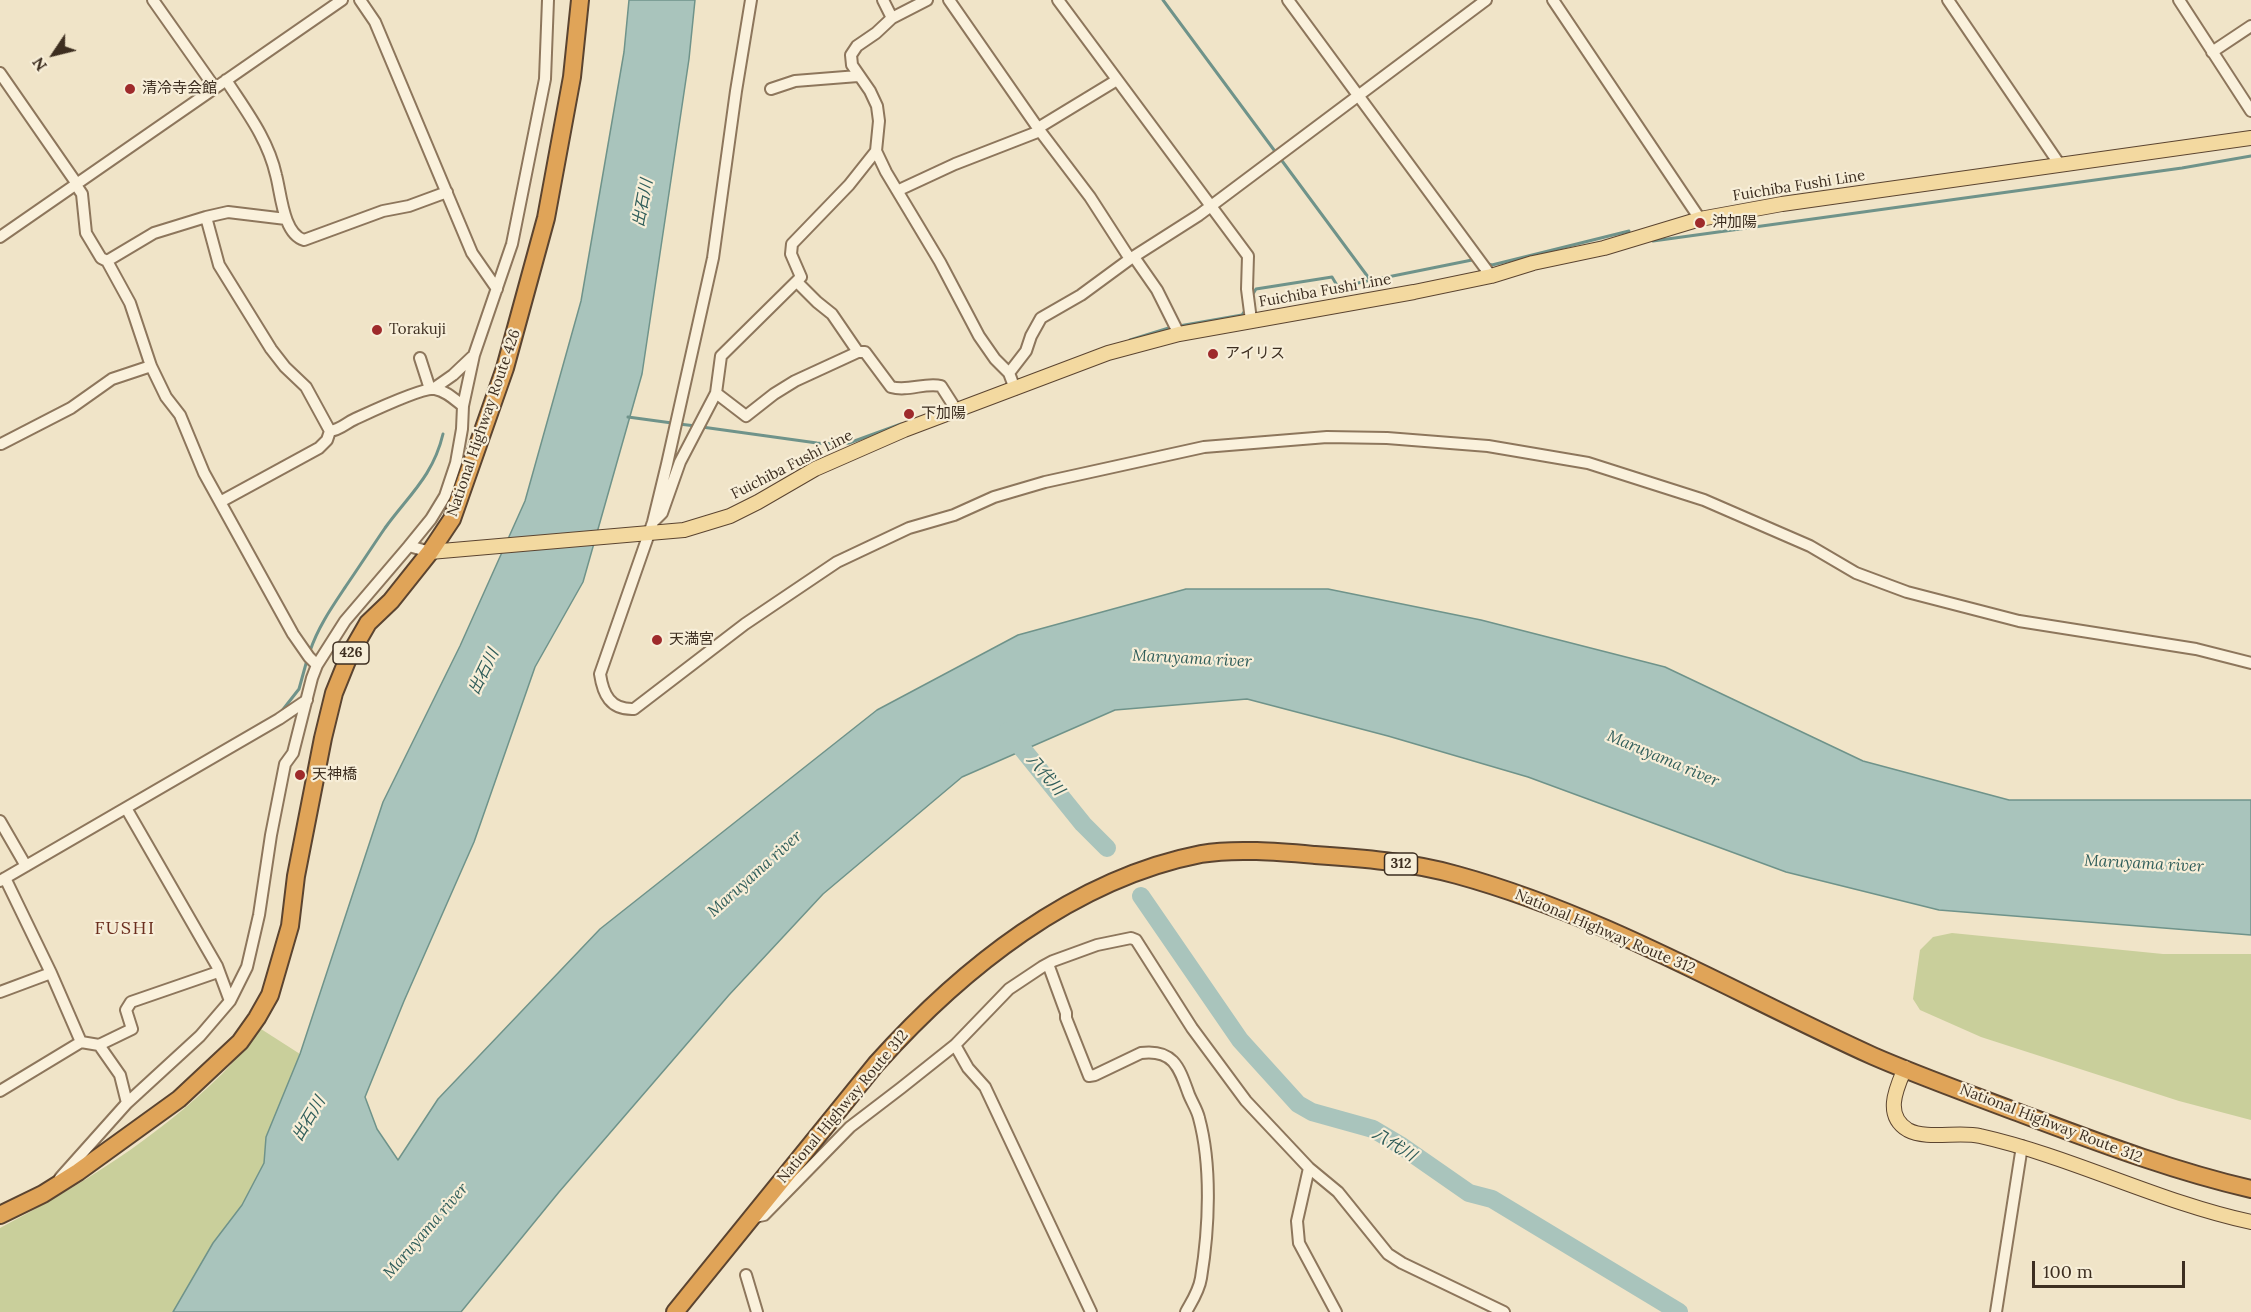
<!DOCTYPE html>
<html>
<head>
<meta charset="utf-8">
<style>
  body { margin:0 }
  #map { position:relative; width:2251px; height:1312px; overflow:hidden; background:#f0e4c8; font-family:Lora,serif }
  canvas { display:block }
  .north { position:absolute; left:24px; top:24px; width:60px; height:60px; -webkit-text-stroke:4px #f7eed8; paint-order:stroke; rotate:235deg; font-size:16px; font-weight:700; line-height:24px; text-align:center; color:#3d2e20 }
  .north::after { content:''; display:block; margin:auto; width:21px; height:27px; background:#3d2e20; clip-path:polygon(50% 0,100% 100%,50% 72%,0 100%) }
  .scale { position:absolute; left:2032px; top:1261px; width:153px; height:27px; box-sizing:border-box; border:3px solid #3d2e20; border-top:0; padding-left:8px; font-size:18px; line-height:21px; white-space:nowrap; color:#3d2e20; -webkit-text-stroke:4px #f7eed8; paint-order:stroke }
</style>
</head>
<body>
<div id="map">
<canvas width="2251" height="1312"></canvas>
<div class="north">N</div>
<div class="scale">100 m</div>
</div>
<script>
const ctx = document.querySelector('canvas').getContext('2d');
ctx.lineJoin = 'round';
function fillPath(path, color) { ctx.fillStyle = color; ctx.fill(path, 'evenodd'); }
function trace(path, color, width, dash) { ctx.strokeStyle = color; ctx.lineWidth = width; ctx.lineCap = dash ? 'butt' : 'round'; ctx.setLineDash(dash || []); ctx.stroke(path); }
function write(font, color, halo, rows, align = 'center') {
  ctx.font = font + ' Lora,"Noto Sans JP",serif'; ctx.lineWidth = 4.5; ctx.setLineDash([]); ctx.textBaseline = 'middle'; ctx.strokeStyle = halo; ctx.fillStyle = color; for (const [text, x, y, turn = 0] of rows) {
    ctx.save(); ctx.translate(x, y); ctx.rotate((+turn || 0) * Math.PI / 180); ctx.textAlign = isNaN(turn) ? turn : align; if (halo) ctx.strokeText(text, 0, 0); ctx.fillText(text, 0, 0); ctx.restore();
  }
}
fillPath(new Path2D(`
  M1952,933L2163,954H2251V1120L2179,1101L1981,1037L1920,1010L1913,999L1920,950L1933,937Z
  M261,1029L300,1054L266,1137L264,1163L242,1205L213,1243L173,1312H0V1228C80,1186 157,1138 222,1074C236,1060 248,1044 261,1029Z`), '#c9cf9b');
const water = new Path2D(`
  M629,0H695L689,59L642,374L583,582L535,667L474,842L404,1001L365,1097L377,1129L398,1160L438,1099L600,929L877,710L1018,635L1186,589H1328L1481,620L1665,667L1863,761L2009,800H2251V935L1939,910L1786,872L1528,777L1388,736L1247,699L1115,710L962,777L823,894L729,995L559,1192L461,1312H173L213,1243L242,1205L264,1163L266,1137L300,1054L383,802L460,646L525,501L581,301L624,52Z`);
fillPath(water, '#a9c4bc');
trace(water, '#6f938a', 1.5);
trace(new Path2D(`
  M1163,0L1371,281
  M1653,241L2182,168L2251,156
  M1485,263L1492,265L1629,231
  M1251,297L1256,289L1332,277L1338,287L1472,260L1476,261
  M1179,326L1242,315L1246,309
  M1130,340L1172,327
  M628,417L672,423
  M679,424L696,426
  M702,427L817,443L839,444L849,443L901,424
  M310,651C318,627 332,607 346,586C359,567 372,547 385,528C409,495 433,476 443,434
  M281,712L299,689L307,660`), '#6f938a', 3);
trace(new Path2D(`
  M1008,731L1083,824L1107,848
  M1141,896L1240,1040L1298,1104L1312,1112L1373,1129L1400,1145L1469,1193L1492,1199L1679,1312`), '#a9c4bc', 18);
const minor = new Path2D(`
  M153,0L215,88
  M360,0L375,22L472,253L497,289
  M751,0L736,91L713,258L667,464L653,522L600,674C603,694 610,710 634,709L745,624L837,562L909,528L954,515L994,497L1045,482L1204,447L1327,437L1387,438L1488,446L1588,463L1704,500L1810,546L1856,573L1907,592L2019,621L2196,649L2251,663
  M883,0L892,18
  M927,0L892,18L876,33L857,46L851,55L852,65L870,91L877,106L879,121L876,151L886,172L940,262L979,336L995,359L1009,373L1015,389
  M949,0L1040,131L1090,197L1130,259
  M1058,0L1248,256L1247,289L1251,320
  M1288,0L1491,276
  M1553,0L1700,219
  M1948,0L2060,165
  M2179,0L2251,111
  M2212,52L2251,26
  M0,73L77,184
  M226,80C246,111 268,139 276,175C281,193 283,234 304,240L383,211L409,206L447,192
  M771,89L795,81L858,76
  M1038,128L1117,80
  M76,185L82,194L86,233L101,258L107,261L130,303L151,366L166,397L180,415L204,473L293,634L309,657L317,665
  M899,190L955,164L1040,131
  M0,237L342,0
  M1134,257L1157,290L1179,334
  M107,261L154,233L206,217
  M797,282L817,302L832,314L858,352H865L891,387C908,392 925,382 941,386L957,411
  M420,358L430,389
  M1009,373L1026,351L1031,336L1041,318L1081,295L1130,259L1199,215L1486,0
  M433,389L453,375L472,357
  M716,393L746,416L774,394L795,381L858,352
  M330,431C340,430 346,423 355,419C368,413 423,387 435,389C446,391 454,399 463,406
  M1,444L71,408L112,379L151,366
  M220,502L319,448L327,440L330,431L306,387L285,367L271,349L219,265L206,217L228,212L286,219
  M655,520L662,513L680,462L716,393L721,356L801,277L791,254L792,244L849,185L876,151
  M430,552L409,546L431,519L445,496L456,463L462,429L463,406L474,355L512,244L545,79L548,0
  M126,808L217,966L230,1001
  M0,821L26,866
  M5,878L51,973L81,1042
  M0,881L279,719L307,700
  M1048,964L1066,1013V1018L1089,1076L1095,1075L1141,1053C1173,1049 1179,1067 1188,1092C1191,1101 1197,1109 1199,1118C1212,1166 1209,1229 1201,1278C1199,1291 1192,1301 1186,1312
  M0,992L51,973
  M99,1045L132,1029L126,1010L131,1002L218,972
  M955,1045L968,1068L985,1087L1091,1312
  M0,1091L81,1042L99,1045L120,1075L127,1103
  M1309,1168L1297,1221L1299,1243L1336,1312
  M60,1178L127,1103L200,1036L230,1001L247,967L259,915L271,835L285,764L293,753L312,678L317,665L345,621L409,546
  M755,1217L764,1215L850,1127L901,1088L955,1045L1009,989L1042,967L1053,961L1097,945L1131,938L1136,940L1192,1028L1246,1101L1309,1168L1338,1192L1388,1254L1402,1263L1504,1312
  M746,1275L757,1312
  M1996,1312L2022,1146`);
const major = new Path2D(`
  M430,552L684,530L730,516L758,502L815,469L904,430L1108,353L1179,334L1414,292L1491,276L1533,263L1604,248L1700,219L1782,204L2251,138
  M1905,1068C1897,1087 1883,1115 1908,1130C1926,1140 1960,1131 1980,1136C2073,1157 2158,1202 2251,1222`);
const highway = new Path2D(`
  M0,1215L43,1194L78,1172L179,1099L240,1042L257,1018L270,995L290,926L296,876L323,738L334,693L349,656L368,623L391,601L430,552L452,519L505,368L546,218L572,77L580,0
  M675,1312L876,1064C961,969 1073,879 1201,854C1235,848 1280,852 1315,855C1361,858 1411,862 1457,875C1603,915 1736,994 1873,1056C1919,1076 1967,1093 2014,1111C2092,1140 2169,1170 2251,1189`);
trace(minor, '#8d765c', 14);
trace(major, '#5b4430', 16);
trace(highway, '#5b4430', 20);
trace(minor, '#faf1dc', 10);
trace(major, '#f3d9a0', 14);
trace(highway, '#e0a458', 16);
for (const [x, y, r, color] of [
  [130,89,6,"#9e2a2b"],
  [1700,223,6,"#9e2a2b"],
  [377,330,6,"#9e2a2b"],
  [1213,354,6,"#9e2a2b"],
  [909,414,6,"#9e2a2b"],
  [657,640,6,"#9e2a2b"],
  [300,775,6,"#9e2a2b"]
]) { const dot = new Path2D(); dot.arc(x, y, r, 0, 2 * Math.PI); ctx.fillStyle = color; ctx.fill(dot); trace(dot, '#f7eed8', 2); }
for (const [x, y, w] of [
  [351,653,36],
  [1401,864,33]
]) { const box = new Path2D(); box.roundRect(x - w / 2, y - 11, w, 22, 4.5); ctx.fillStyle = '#f7eed8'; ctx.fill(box); trace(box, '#3d2e20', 1.5); }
write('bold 14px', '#3d2e20', null, [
  ["426",351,653],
  ["312",1401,864]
]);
write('15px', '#3d2e20', '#f7eed8', [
  ["清冷寺会館",142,89],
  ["沖加陽",1712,223],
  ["Torakuji",389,330],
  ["アイリス",1225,354],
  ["下加陽",921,414],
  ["天満宮",669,640],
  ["天神橋",312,775]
], 'left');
write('15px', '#3d2e20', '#f7eed8', [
  ["Fuichiba Fushi Line",1799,186,-9],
  ["Fuichiba Fushi Line",1325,291,-10],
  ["National Highway Route 426",484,423,-71],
  ["Fuichiba Fushi Line",792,465,-27],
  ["National Highway Route 312",1605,932,23],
  ["National Highway Route 312",843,1107,-50],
  ["National Highway Route 312",2051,1124,21]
]);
write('italic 16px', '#2f5d5a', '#f7eed8', [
  ["出石川",643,203,-79],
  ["Maruyama river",1192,659,3],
  ["出石川",484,672,-64],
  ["Maruyama river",1663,759,23],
  ["八代川",1045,775,50],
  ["Maruyama river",2144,864,3],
  ["Maruyama river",755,874,-42],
  ["出石川",309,1119,-59],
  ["八代川",1394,1145,32],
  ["Maruyama river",426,1231,-49]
]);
ctx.letterSpacing = '1.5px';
write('18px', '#6b2e1e', '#f7eed8', [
  ["FUSHI",125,929]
]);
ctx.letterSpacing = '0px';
</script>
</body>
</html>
